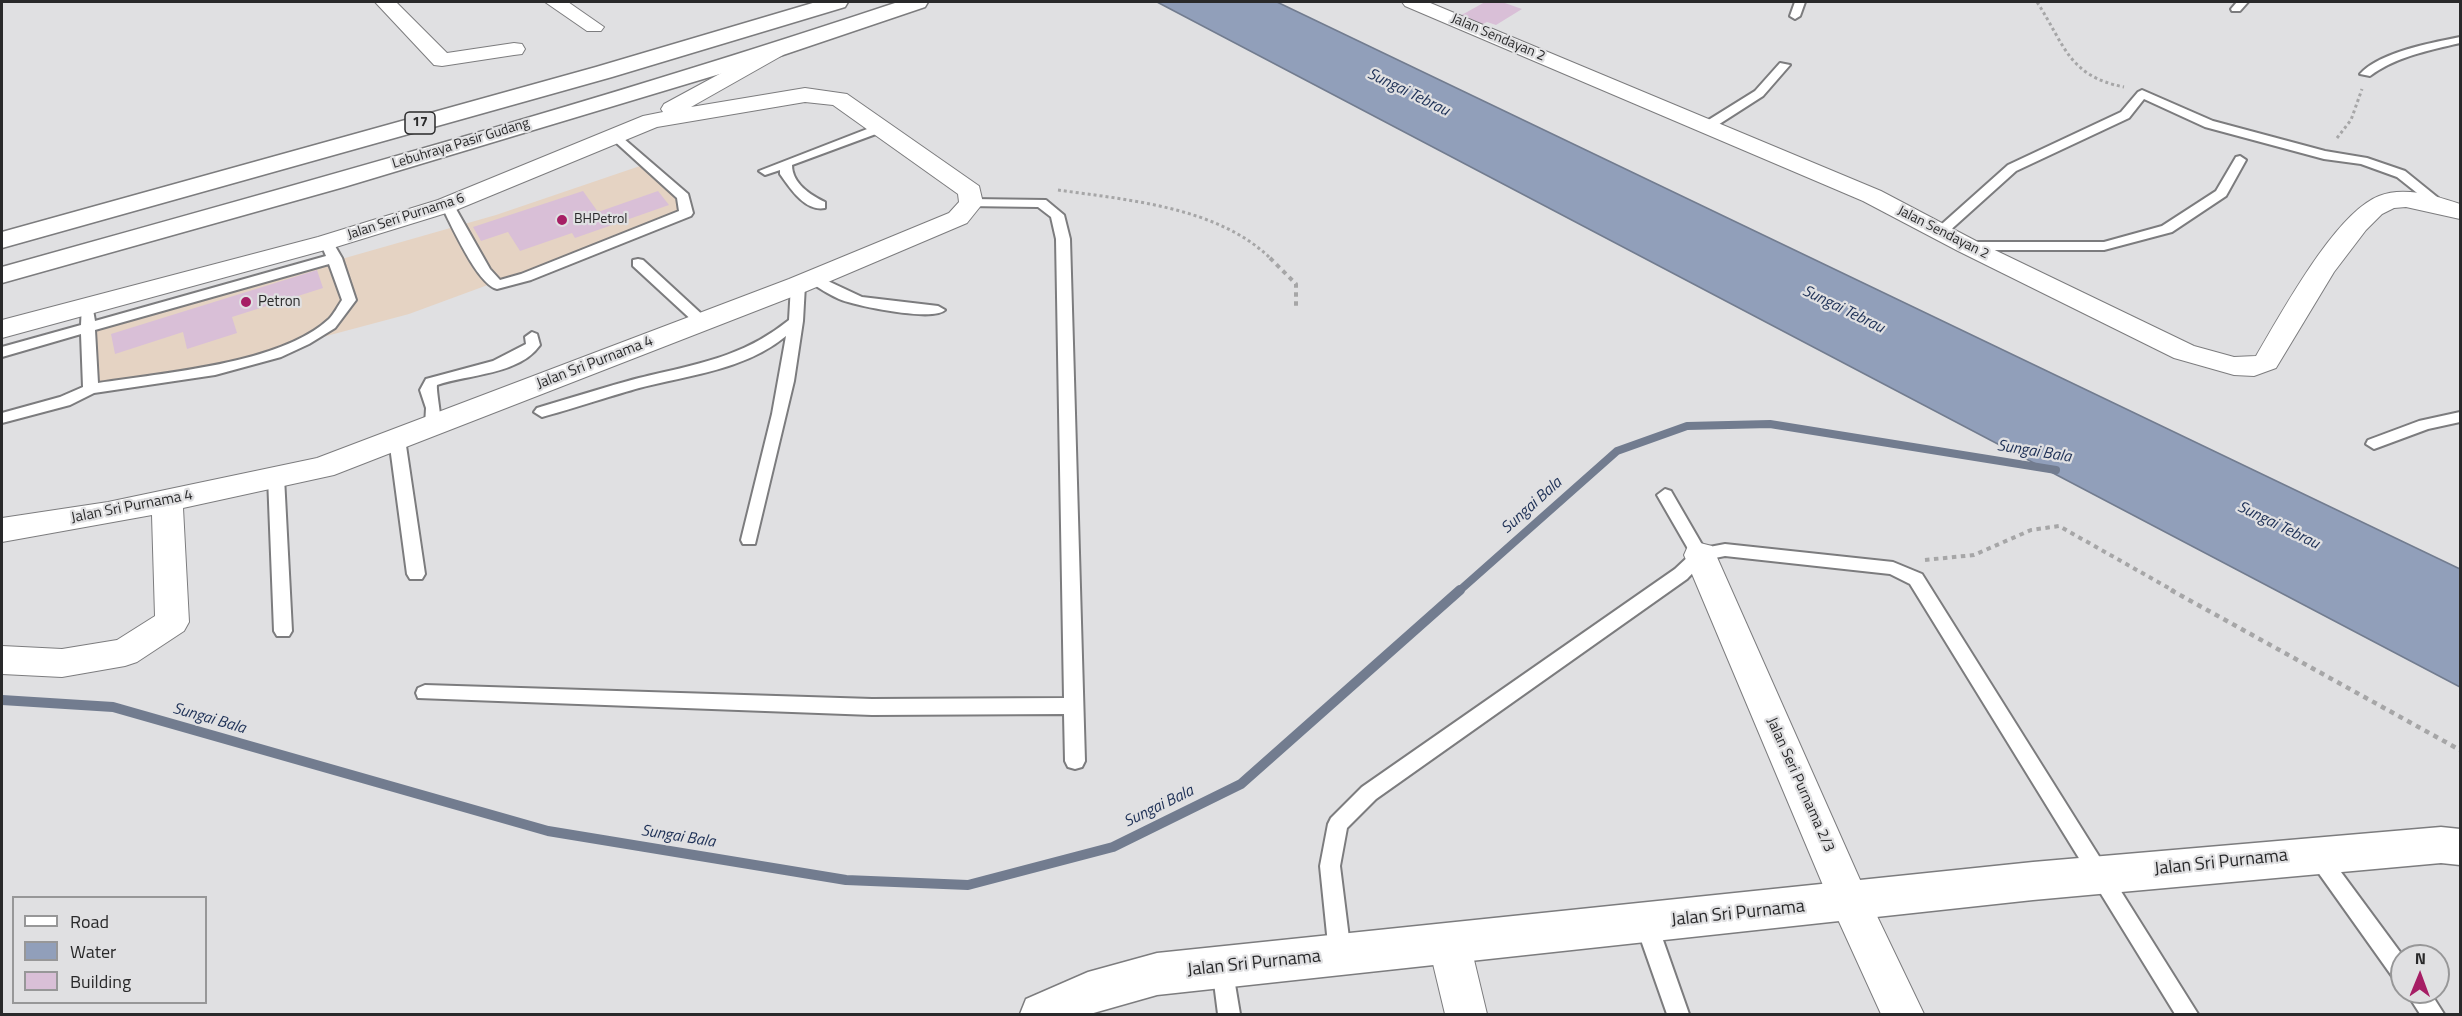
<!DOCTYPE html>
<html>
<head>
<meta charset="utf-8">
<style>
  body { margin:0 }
  #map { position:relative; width:2462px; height:1016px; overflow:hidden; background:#e0e0e2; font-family:"Titillium Web",sans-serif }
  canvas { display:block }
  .frame { position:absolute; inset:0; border:3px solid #29292a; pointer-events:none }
  .legend { position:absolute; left:12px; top:896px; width:195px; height:108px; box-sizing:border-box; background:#e0e0e2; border:2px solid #979798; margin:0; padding:8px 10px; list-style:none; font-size:18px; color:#29292a }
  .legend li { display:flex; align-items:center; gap:12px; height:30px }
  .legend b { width:30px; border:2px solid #979798 }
  .north { position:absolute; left:2390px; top:944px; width:60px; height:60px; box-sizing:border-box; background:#e0e0e2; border:2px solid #979798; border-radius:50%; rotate:1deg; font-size:16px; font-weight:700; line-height:24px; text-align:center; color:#29292a }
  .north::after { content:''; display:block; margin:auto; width:21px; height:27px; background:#a61e65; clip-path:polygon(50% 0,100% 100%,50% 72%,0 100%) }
</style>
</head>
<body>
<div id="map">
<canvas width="2462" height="1016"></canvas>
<div class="frame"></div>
<ul class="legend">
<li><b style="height:8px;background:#fff"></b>Road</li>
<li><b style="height:16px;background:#919fba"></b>Water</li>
<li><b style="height:16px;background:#d9bfd7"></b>Building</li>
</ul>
<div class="north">N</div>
</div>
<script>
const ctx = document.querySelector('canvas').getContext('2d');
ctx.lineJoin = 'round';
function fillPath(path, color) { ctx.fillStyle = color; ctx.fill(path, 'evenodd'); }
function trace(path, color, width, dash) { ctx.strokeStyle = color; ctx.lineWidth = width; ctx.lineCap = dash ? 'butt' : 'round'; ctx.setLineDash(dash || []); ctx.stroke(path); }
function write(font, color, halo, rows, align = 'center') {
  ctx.font = font + ' "Titillium Web",sans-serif'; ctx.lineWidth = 4.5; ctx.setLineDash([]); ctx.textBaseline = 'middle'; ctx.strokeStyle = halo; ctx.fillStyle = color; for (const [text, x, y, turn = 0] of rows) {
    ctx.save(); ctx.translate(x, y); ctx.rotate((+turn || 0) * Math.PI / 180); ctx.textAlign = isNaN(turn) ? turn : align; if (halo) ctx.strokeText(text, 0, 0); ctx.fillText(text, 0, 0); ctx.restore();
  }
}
fillPath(new Path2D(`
  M640,166L677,198L679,211L664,220L409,314L225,363L97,384L96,329L496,215Z`), '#e5d3c3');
const water = new Path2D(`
  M1157,2H1277L2460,569V687Z`);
fillPath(water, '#919fba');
trace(water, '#727c8f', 1.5);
trace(new Path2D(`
  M1459,591L1617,451L1687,426L1770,424L2056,470`), '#727c8f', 8);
trace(new Path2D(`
  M2,700L113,707L548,831L846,880L968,885L1113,847L1241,784L1460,590`), '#727c8f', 10);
fillPath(new Path2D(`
  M1485,2H1502L1522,9L1496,25L1487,22L1479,26L1458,17Z
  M583,191L598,212L658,191L669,205L575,238L572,233L520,251L508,232L481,241L473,227Z
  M317,270L323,288L232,317L237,333L187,349L183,332L115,354L111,334Z`), '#d9bfd7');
const lane = new Path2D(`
  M1795,2H1805L1800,16L1795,19L1790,16Z
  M2237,2H2248L2240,11H2232L2231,9Z
  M2460,37V43C2430,50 2395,57 2370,76L2360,74C2380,52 2431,43 2460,37Z
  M1780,63L1790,65L1763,96L1710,130H1702V124L1755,91Z
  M2142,90L2213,121L2325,151L2367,158L2405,171L2447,205L2446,208H2436L2397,177L2361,164L2324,159L2205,127L2144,99L2129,118L2016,171L1946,234H1936L1934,231L2008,165L2121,112L2138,92Z
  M880,124L884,125V131L792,165C792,183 810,195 825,202V208C805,212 790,188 780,174V170L765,175L759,171Z
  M616,132L688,194L693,213L691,216L531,280L497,289C477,284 451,224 441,205L442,202H452L490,269L500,280L521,274L679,211L677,198L612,139L610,136Z
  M2240,156L2246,160L2226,196L2172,232L2104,250H1967L1960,246L1967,242H2104L2162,226L2216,191L2236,157Z
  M971,199L1046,200L1064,215L1070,239L1085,761L1082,767L1075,769L1068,767L1065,761L1064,714L872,715L418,698L416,693L418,688L425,685L872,699L1064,698L1056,239L1051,217L1038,207L966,206L965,203Z
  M330,245L335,246L342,258L356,300L335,328L309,344L281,357L215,375L94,393L70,405L2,423V413L60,397L83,387L81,334L2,357V347L81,325L82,304H92L95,321L326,256L323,249ZM329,264L342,300C338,306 334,314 329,319C281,364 162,373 98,383L95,330Z
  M638,259L643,260L706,318L708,321L706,324H696L633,266V260Z
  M815,275L862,297L938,306L945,310C934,322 855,306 839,299C828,294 819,288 810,282V276Z
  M798,281L805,285L803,321L794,381L755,544H743L741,540L772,414L786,336C745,370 689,375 639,388C607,397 575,408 542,417L534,412L537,408C571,398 605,387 639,378C696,364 742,358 789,320L791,285Z
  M532,332L537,334L540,345C519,375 469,374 437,385C436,390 441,415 441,426L433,431L428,430L425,426L426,408L420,390L426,379L493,361L526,344L525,337Z
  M2460,412V422L2428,429L2374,449L2366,444L2368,440L2419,421Z
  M397,434L405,439L425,574L422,579H410L407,574L389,439Z
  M276,471L284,477L292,631L289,636H277L274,631L268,477Z
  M1665,489L1671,491L1704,548L1725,544L1893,562L1922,574L2198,1014H2175L1910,584L1890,574L1725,556L1705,560L1687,579L1376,799L1347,828L1340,866L1351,954L1348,961L1340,964L1332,961L1329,954L1320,866L1328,824L1331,818L1362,787L1675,569L1691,554L1657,495Z
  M2317,846L2324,849L2403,956L2402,982L2394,979L2310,861L2307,855L2310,849Z
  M1646,913L1654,916L1657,923L1689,1014H1667L1635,923L1638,916Z
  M1223,957L1231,960L1240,1014H1218L1212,967L1215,960Z
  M2406,992H2430L2444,1014H2420Z`);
const street = new Path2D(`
  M375,2H396L447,53L514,43L522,44L525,49L522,54L514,55L442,66L434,65Z
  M545,2H568L604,27L601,31H587Z
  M1402,2H1428L1881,191L1976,241L2194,346L2234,357L2256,356C2281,314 2335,213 2379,196C2404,186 2436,196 2460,204V219L2406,207L2394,208L2382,214L2366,230L2334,272L2276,368L2254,376L2234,375L2174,358L1958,251L1863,201L1405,6Z
  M775,44L783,45L786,50L783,55L691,107L805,88L847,94L979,186L983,203L967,223L807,291L334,475L183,508L189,622L184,631L137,662L125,666L62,677L2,674V646L62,649L117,640L155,616L152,515L2,542V518L108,502L317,458L789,279L949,213L959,202L958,194L833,105L805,102L657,127L456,210L336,247L2,338V320L318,237L438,200L643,116L663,112L661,109L664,104Z
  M1700,543L1712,546L1716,555L1865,891L1924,1014H1881L1830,902L1684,555L1688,546Z
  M1449,924L1464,929L1470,943L1487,1014H1445L1428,943L1434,929Z`);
const secondary = new Path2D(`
  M2441,827L2460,829V865L2441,863L2033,900L1157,995L1090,1014H1020L1026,999L1088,972L1157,953L2033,862Z`);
const highway = new Path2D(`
  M816,2H848L845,7L612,77L2,248V232L596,67Z
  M898,2H928L925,7L783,55L344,187L2,283V267C302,183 602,101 898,2Z`);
trace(lane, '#7c7c7e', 4);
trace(street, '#7c7c7e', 2);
trace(secondary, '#7c7c7e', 3);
trace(highway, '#7c7c7e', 3);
trace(new Path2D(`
  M2037,2C2065,45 2068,76 2124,87
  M2337,138L2351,120L2362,89
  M1058,190C1128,200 1219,207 1271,259`), '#a6a6a7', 3, [3, 3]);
trace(new Path2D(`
  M1270,258L1296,284V308
  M1925,560L1974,555L2031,530L2059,526L2174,591`), '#a6a6a7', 4, [4.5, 4.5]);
trace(new Path2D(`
  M2171,590L2460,750`), '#a6a6a7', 4.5, [5, 5]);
fillPath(lane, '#fff');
fillPath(street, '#fff');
fillPath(secondary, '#fff');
fillPath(highway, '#fff');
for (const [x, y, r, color] of [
  [562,220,6,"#a61e65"],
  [246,302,6,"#a61e65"]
]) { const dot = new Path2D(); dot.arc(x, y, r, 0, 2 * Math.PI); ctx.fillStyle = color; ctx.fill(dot); trace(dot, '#e0e0e2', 2); }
write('14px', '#29292a', '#e0e0e2', [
  ["Jalan Sendayan 2",1498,38,23],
  ["Lebuhraya Pasir Gudang",461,144,-17],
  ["Jalan Seri Purnama 6",406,217,-18],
  ["Jalan Sendayan 2",1943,233,27]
]);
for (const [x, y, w] of [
  [420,123,30]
]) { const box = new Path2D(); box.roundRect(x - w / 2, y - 11, w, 22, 4.5); ctx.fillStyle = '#e0e0e2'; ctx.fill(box); trace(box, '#29292a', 1.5); }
write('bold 14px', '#29292a', null, [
  ["17",420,123]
]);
write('14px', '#29292a', '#e0e0e2', [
  ["BHPetrol",574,220]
], 'left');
write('15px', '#29292a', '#e0e0e2', [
  ["Petron",258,302]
], 'left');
write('15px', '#29292a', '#e0e0e2', [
  ["Jalan Sri Purnama 4",595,363,-21],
  ["Jalan Sri Purnama 4",132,507,-11],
  ["Jalan Seri Purnama 2/3",1800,785,66]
]);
write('italic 16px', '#1c2f55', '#e0e0e2', [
  ["Sungai Tebrau",1408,93,26],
  ["Sungai Tebrau",1843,310,26],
  ["Sungai Bala",2034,452,9],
  ["Sungai Bala",1532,506,-42],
  ["Sungai Tebrau",2278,526,26],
  ["Sungai Bala",209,719,16],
  ["Sungai Bala",1159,807,-26],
  ["Sungai Bala",678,837,9]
]);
write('18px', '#29292a', '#e0e0e2', [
  ["Jalan Sri Purnama",2221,863,-6],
  ["Jalan Sri Purnama",1738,914,-6],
  ["Jalan Sri Purnama",1254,964,-6]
]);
</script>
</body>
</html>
